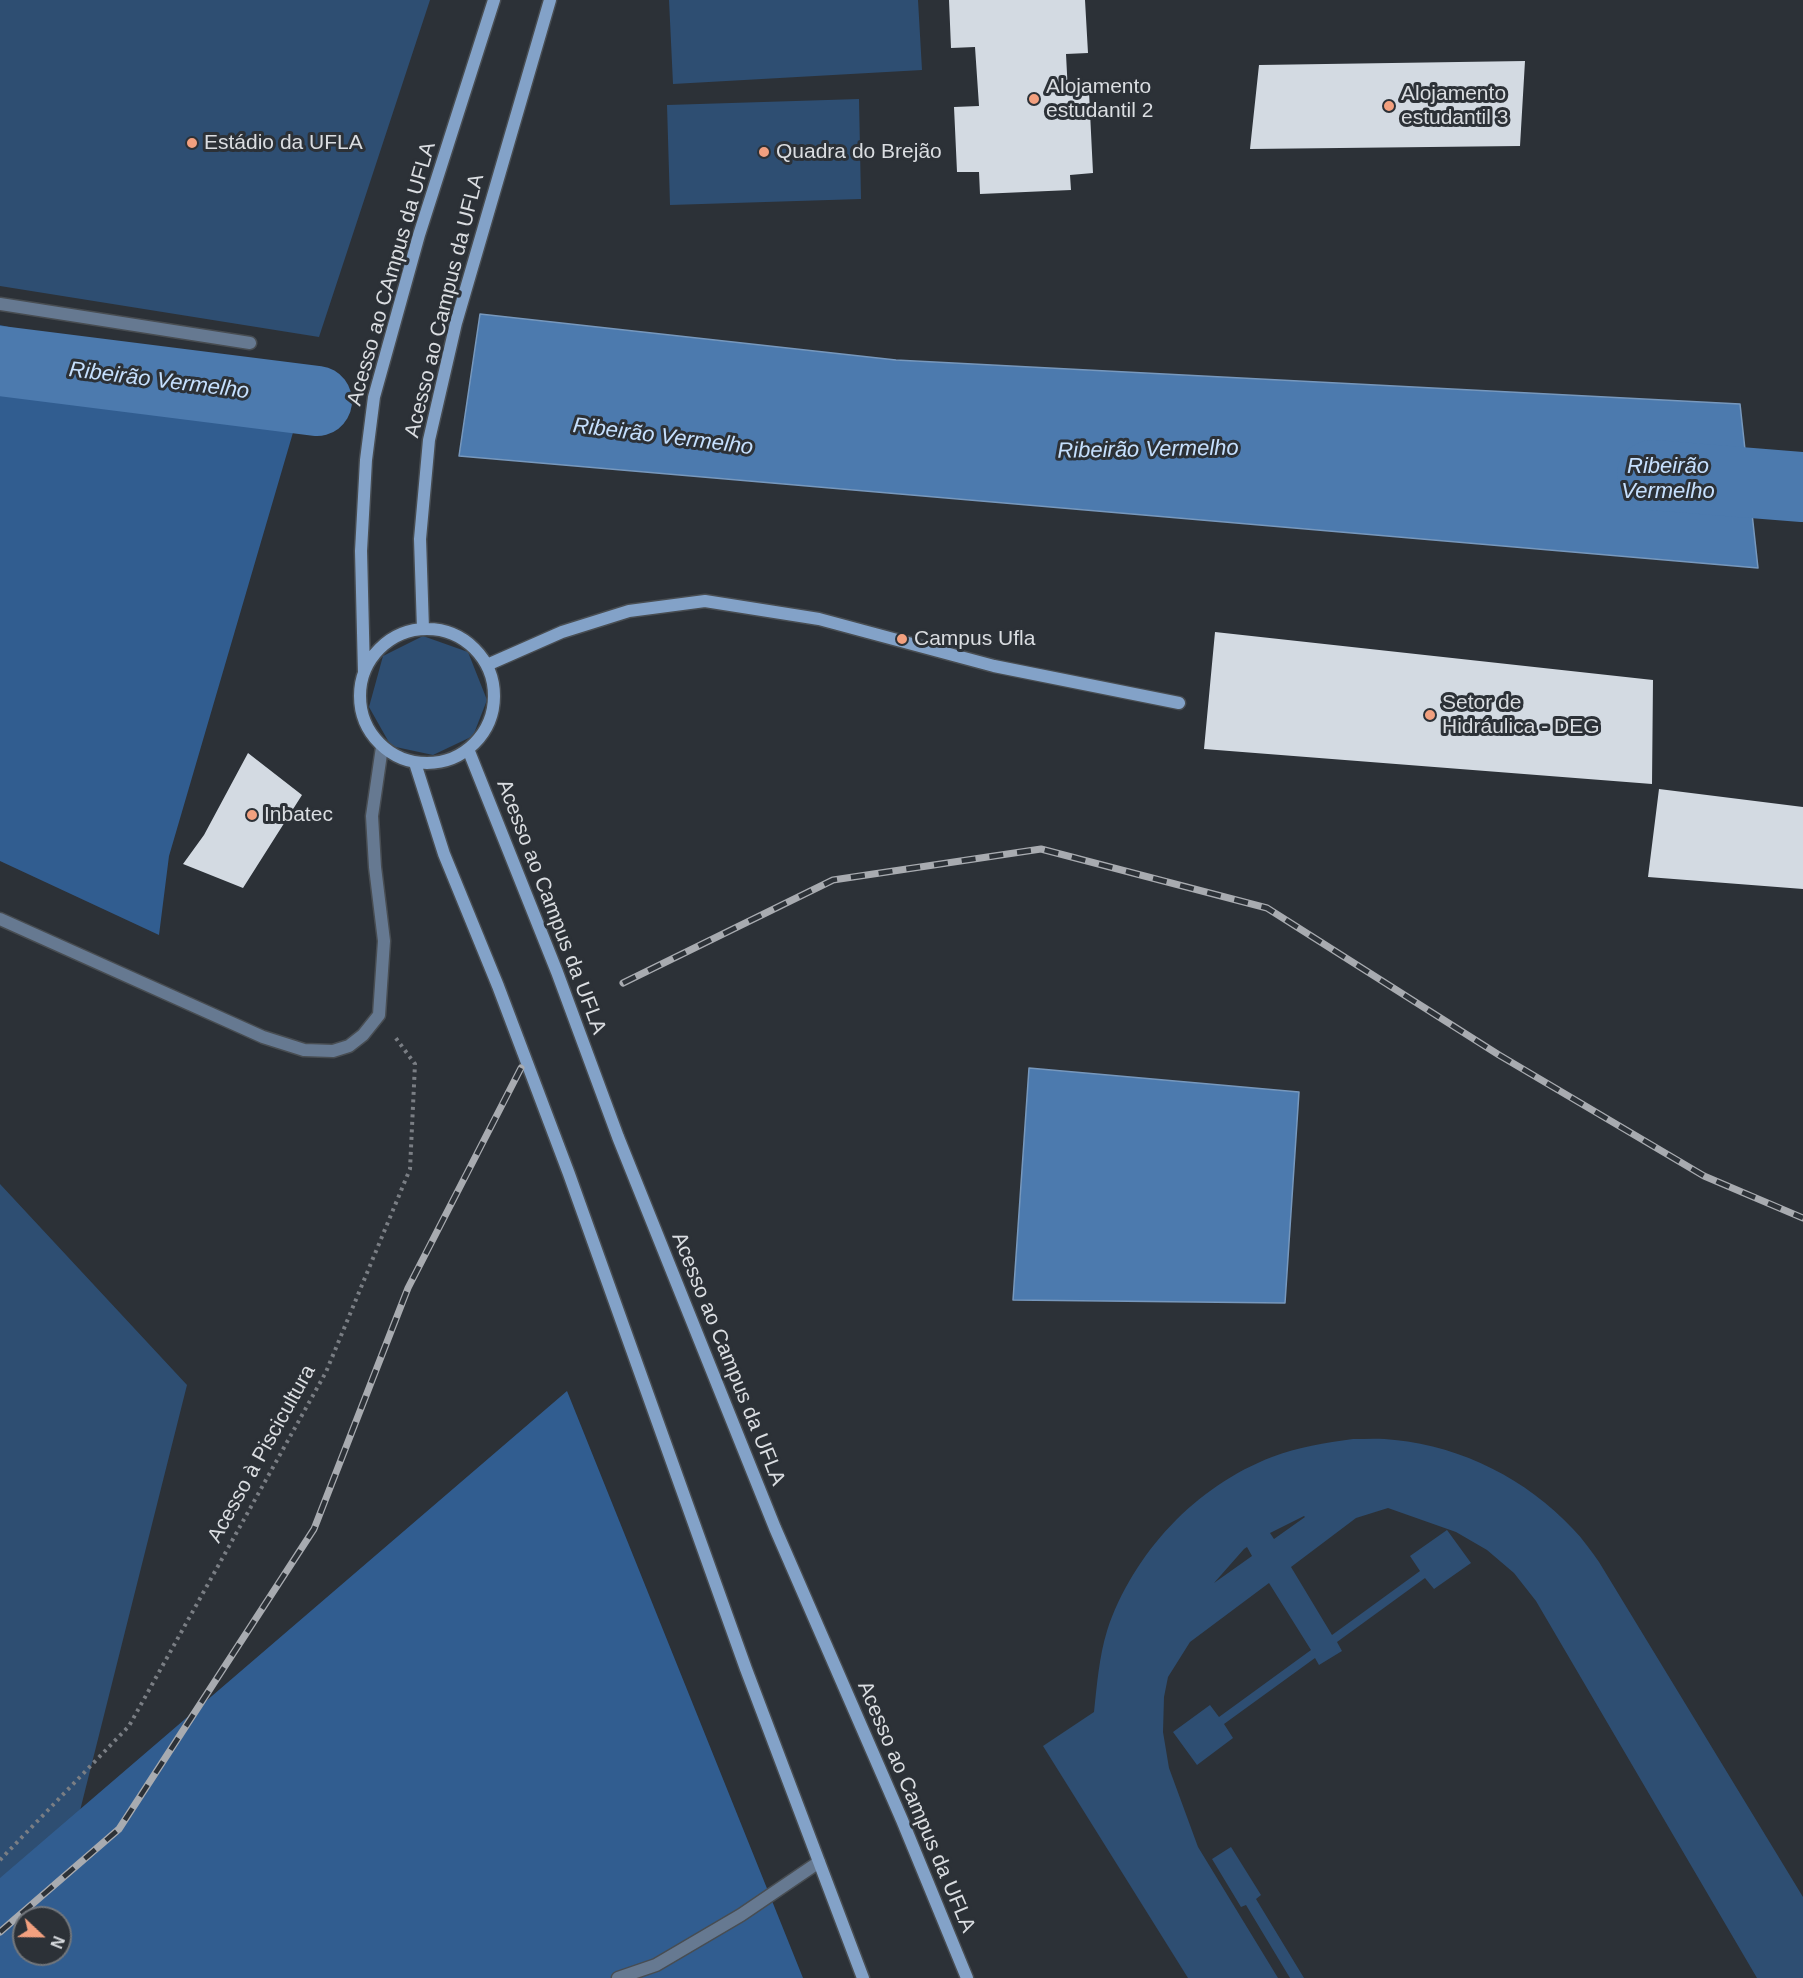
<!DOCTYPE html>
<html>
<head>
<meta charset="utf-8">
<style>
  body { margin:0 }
  #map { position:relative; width:1803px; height:1978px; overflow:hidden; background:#2c3137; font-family:Arial,sans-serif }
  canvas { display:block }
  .north { position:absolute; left:12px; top:1906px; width:60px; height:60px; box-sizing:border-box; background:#2c3137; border:2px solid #72767b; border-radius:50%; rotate:112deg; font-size:16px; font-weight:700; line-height:24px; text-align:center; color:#dadde1 }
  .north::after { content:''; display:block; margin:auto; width:21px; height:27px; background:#f2a07f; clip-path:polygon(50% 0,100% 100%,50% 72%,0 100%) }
</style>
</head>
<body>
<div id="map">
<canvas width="1803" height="1978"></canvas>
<div class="north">N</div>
</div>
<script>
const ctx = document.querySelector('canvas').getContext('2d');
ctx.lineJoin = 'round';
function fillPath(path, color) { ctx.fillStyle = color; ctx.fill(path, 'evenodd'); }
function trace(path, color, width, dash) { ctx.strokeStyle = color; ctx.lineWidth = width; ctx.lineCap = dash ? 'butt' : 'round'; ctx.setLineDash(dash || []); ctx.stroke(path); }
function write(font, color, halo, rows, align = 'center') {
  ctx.font = font + ' Arial,sans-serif'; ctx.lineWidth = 6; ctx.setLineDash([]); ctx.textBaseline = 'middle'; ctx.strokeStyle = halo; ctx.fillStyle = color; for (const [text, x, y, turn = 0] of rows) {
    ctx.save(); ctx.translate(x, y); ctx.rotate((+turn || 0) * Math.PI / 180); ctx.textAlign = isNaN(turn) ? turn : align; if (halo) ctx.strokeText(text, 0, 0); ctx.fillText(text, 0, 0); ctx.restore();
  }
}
fillPath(new Path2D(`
  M0,0H430L319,337L0,286Z
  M669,0H918L922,70L673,84Z
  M859,99L861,199L670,205L667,105Z
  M423,636L468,652L487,700L473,736L433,755L391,746L369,707L383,656Z
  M0,1184L187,1385L53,1918H24V1954L38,1978H0Z
  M1353,1439C1367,1439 1381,1438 1395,1440C1463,1447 1526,1479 1573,1529C1583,1539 1591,1551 1599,1562L1803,1897V1978H1757L1536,1601L1514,1573L1487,1550L1456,1532L1388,1508L1356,1518L1291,1567L1332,1635L1420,1571L1410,1556L1447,1530L1471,1563L1434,1589L1425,1578L1337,1642L1342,1651L1319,1665L1315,1658L1224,1724L1233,1738L1197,1765L1173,1732L1210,1705L1219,1717L1311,1650L1269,1583L1190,1642L1168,1677L1164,1697L1163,1732L1169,1768L1198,1847L1278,1978H1188L1043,1746L1094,1712C1097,1685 1099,1657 1107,1631C1133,1553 1196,1486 1272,1457C1298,1447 1325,1443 1353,1439ZM1305,1517L1274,1539L1270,1533L1304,1516ZM1247,1547L1252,1556L1214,1583L1244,1549Z
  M1231,1847L1261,1895L1256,1899L1304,1978H1290L1246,1905L1241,1907L1212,1859Z`), '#2e4e72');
fillPath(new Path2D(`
  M0,325L304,395L169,856L159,935L0,861Z
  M567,1391L803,1978H0V1878ZM24,1918H60V1954H24Z`), '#315d90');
const water = new Path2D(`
  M480,314L896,360L1740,404L1758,568L459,456Z
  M1029,1068L1299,1092L1285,1303L1013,1300Z`);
fillPath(water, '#4c7aae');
trace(water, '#7798bd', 1.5);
trace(new Path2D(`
  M0,361L317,401
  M1652,475L1803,487`), '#4c7aae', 70);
fillPath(new Path2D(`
  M949,0H1085L1088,53L1066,54L1068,93L1089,92L1093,173L1070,175L1071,190L980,194L979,172H957L954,107L979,106L975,47L951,48Z
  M1525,61L1520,146L1250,149L1259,65Z
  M1215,632L1653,680L1652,784L1204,749Z
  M248,753L302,795L243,888L183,864L204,835Z
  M1659,789L1803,807V889L1648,877Z`), '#d3dae2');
const lane = new Path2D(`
  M618,1978L656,1965L741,1915L819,1862`);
const street = new Path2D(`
  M0,304L250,343
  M0,919L263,1037L304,1050L333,1051L349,1046L363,1035L379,1015L384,941L375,867L372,816L382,747`);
const secondary = new Path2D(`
  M423,629L420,539L429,440L456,323L550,0
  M360 696a67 67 0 1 1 134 0a67 67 0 1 1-134 0Z
  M487,665L562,632L629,611L705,601L819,619L994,666L1179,703
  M364,673L361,551L366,460L374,397L419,235L494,0
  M468,749L557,972L618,1137L775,1528L902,1820L967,1978
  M415,763L444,854L498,986L569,1174L746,1669L863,1978`);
trace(lane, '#484d52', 15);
trace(street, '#484d52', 15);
trace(secondary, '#484d52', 15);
trace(new Path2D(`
  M0,1860L129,1726L326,1372L410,1169L415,1064L395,1037`), '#7a7e84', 4, [3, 4.5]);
trace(lane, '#667991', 12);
trace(street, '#667991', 12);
trace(secondary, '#83a2c8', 12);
const rail = new Path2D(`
  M623,983L833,880L1041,849L1267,908L1499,1055L1704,1176L1803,1218
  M0,1932L119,1829L314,1529L408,1288L521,1068`);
trace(rail, '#a8abb0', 7);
trace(rail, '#2c3137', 4.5, [14]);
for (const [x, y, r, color] of [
  [1034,99,6,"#f2a07f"],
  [1389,106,6,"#f2a07f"],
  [192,143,6,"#f2a07f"],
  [764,152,6,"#f2a07f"],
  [902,639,6,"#f2a07f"],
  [1430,715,6,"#f2a07f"],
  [252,815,6,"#f2a07f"]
]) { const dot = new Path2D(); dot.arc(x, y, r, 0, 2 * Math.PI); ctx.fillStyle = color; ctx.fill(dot); trace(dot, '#2c3137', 2); }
write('21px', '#dadde1', '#2c3137', [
  ["Alojamento",1046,87],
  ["estudantil 2",1046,111],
  ["Alojamento",1401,94],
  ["estudantil 3",1401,118],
  ["Estádio da UFLA",204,143],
  ["Quadra do Brejão",776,152],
  ["Campus Ufla",914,639],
  ["Setor de",1442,703],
  ["Hidráulica - DEG",1442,727],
  ["Inbatec",264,815]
], 'left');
write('21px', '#dadde1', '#2c3137', [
  ["Acesso ao CAmpus da UFLA",392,274,-74],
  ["Acesso ao Campus da UFLA",445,306,-76],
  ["Acesso ao Campus da UFLA",551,907,69],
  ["Acesso ao Campus da UFLA",728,1359,68],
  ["Acesso à Piscicultura",262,1454,-61],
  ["Acesso ao Campus da UFLA",916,1807,67]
]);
write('italic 22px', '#c6e0fe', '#2c3137', [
  ["Ribeirão Vermelho",159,381,7],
  ["Ribeirão Vermelho",663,437,7],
  ["Ribeirão Vermelho",1148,450,-1],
  ["Ribeirão",1668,467],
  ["Vermelho",1668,492]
]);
</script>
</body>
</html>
